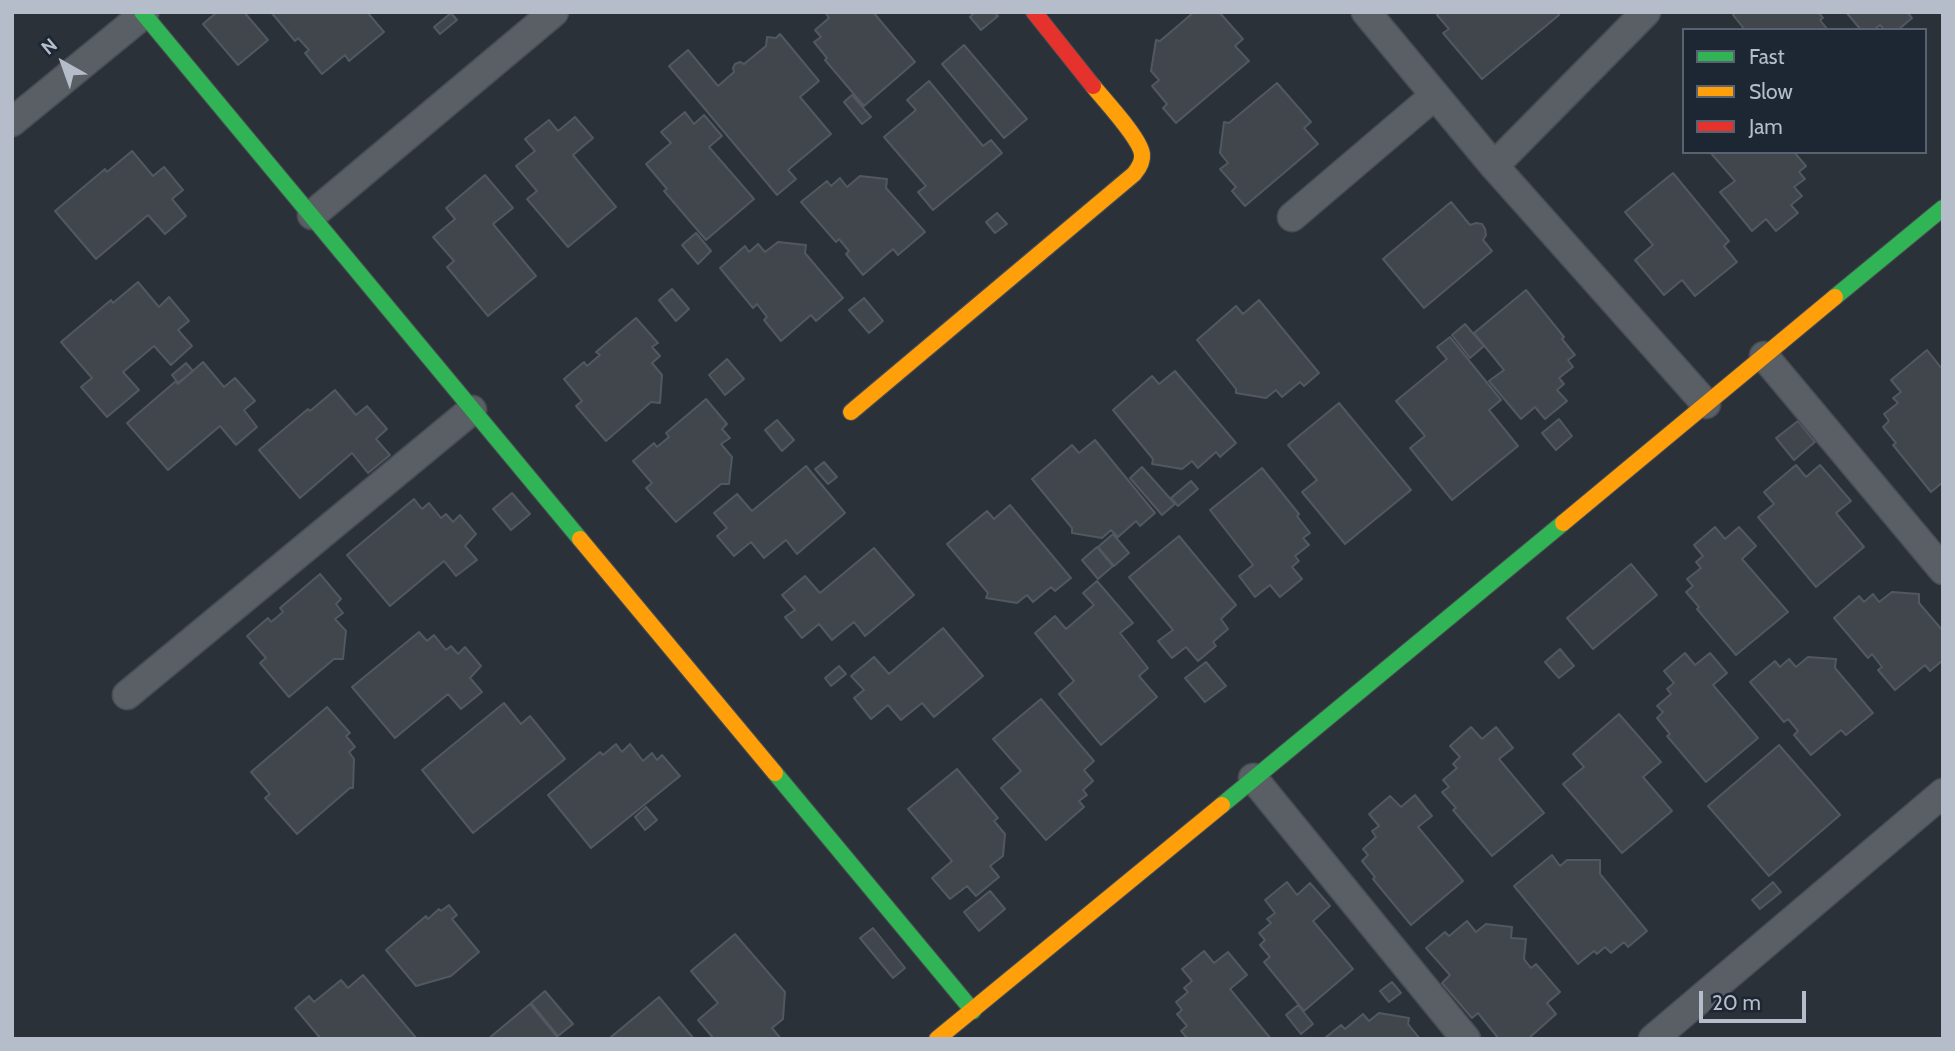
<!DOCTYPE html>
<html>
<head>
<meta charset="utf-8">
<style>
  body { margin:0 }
  #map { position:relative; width:1955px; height:1051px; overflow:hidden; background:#2a3138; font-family:Cabin,sans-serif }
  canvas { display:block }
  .frame { position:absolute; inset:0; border:14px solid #b4bdc9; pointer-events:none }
  .legend { position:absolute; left:1682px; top:28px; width:245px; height:126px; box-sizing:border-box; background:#1d2733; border:2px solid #59636f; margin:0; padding:9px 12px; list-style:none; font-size:21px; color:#b4bdc9 }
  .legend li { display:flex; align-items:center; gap:14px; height:35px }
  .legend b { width:35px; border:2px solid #59636f }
  .north { position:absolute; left:28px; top:28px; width:70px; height:70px; -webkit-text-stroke:5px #1d2733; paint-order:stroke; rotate:320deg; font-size:19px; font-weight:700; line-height:28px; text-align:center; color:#b4bdc9 }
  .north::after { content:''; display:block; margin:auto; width:24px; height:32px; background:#b4bdc9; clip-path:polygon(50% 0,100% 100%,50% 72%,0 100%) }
  .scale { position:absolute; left:1699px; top:991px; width:107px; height:32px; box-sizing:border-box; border:4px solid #b4bdc9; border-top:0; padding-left:9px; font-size:21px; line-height:24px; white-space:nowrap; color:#b4bdc9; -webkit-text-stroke:5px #1d2733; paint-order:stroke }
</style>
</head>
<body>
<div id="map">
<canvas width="1955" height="1051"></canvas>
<div class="frame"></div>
<ul class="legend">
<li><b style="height:9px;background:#30b455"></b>Fast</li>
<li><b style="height:9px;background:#ff9f0a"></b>Slow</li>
<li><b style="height:9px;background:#e5322d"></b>Jam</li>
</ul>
<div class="north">N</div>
<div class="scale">20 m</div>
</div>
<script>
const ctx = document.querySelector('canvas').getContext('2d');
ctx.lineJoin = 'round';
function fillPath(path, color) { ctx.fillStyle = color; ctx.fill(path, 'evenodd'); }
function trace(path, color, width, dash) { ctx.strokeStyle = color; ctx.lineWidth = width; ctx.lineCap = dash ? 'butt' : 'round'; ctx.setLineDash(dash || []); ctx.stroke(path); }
const building = new Path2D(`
  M217,12H244L268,40L238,65L203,24Z
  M271,12H367L384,32L349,61L345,55L322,74L305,53L309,50L298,38L295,41Z
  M873,12L915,62L864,106L825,60L827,58L814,42L821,37L815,30L829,18L825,12Z
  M975,12H994L998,16L981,30L970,17Z
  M1194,12H1219L1243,39L1235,46L1249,61L1176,123L1163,108L1167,104L1152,86L1159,80L1151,71L1156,40L1160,41Z
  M1440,12H1557L1559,15L1482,79L1443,33L1449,29L1437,15Z
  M1736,12H1818L1823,18L1820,20L1828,30H1745L1733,15Z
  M1846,12H1907L1912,18L1898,30H1885L1880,25L1874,30H1861Z
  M451,13L457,20L440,34L434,27Z
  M780,34L819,81L800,97L831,134L788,170L796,179L777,195L669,66L688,50L718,86L734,72L733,68L735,64L740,62L744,64L766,46L767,37L776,38Z
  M964,45L1027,119L1004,138L942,64Z
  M929,81L983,146L991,140L1002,153L933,210L918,192L926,186L884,137L916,110L907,100Z
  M1277,83L1311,122L1304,128L1318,144L1245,206L1232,191L1236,187L1220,169L1228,163L1220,153L1224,122L1229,123Z
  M852,95L871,117L862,124L844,102Z
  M685,112L694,124L704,115L722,136L709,147L754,199L706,240L664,191L667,189L646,164L671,143L661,132Z
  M575,117L593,138L573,155L616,207L568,247L527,199L537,191L516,166L535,151L525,139L549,120L558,131Z
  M132,151L153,176L164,167L183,190L172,199L186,216L165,234L148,215L96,259L55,211L105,169L107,172Z
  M1710,152H1794L1806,166L1799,172L1805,179L1794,187L1802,196L1791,205L1798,213L1776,231L1766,219L1752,231L1720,192L1735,181Z
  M1673,173L1729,241L1724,246L1737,262L1695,296L1682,280L1664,295L1635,260L1653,245L1625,212Z
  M485,175L513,208L493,224L536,276L488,316L447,267L454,261L433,237L455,219L446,208Z
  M860,176L887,179L886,188L925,232L898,255L893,249L863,275L846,254L849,251L839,239L836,242L801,202L827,181L831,186L840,178L847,187Z
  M1451,202L1470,225L1476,223L1482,224L1485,229L1486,235L1483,240L1492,251L1424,308L1383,259Z
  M997,213L1007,224L995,233L986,222Z
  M696,233L711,251L698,264L682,245Z
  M778,242L806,245L805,253L843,298L816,321L811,315L781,341L764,320L767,317L757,304L753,308L720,268L745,246L749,252L758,244L765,252Z
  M138,282L159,307L169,297L189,321L178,330L192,346L171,365L154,346L123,372L139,390L107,417L81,387L92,378L61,342L111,300L113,303Z
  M672,289L689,309L676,321L659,300Z
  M1526,290L1564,337L1562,339L1575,355L1568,360L1573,367L1559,378L1564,384L1557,390L1567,401L1545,419L1535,407L1521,419L1489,381L1504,370L1474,333Z
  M864,298L883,321L869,333L849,310Z
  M1259,300L1319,373L1304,386L1300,382L1282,397L1276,390L1266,398L1236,393V389L1197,340L1236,306L1243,314Z
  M636,318L658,343L652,347L660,356L652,363L662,375L660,403L651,402L606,441L576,406L582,401L564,379L584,362L587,366L600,355L596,352Z
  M1465,324L1484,346L1470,358L1452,335Z
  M1450,337L1501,400L1489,410L1518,446L1452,500L1410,448L1425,436L1396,401L1447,359L1437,347Z
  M1927,350L1943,370V482L1931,492L1893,445L1896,443L1883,427L1889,421L1884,414L1898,403L1893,398L1901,392L1891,380Z
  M727,359L744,379L725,395L709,375Z
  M203,362L224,387L235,378L255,401L244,410L257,427L236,445L220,426L168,470L127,423L176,381L178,384Z
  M186,363L193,371L178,383L172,375Z
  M1175,371L1236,443L1220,457L1216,452L1198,468L1192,461L1182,469L1152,464L1153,459L1113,410L1152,376L1159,384Z
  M335,390L356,415L367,406L387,429L376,439L390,455L368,473L352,453L300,498L259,450L308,409L310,411Z
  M706,399L727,424L722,429L730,438L721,444L732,457L729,484H721L676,522L646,488L652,483L633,461L654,443L657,447L669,437L666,433Z
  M1339,403L1411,490L1345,544L1302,492L1317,480L1288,445Z
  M1559,419L1572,436L1556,450L1542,433Z
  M777,420L794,440L782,451L765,430Z
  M1798,421L1815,442L1794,460L1776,438Z
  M1095,440L1155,513L1140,526L1136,521L1118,537L1111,530L1102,538L1072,533V528L1032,479L1072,445L1079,453Z
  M824,462L837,477L828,484L815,469Z
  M1796,465L1806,477L1820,465L1851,501L1836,513L1864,547L1816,587L1758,517L1774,504L1764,492Z
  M806,466L845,513L797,554L786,540L764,558L751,542L734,556L717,536L727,528L714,513L737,494L752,511Z
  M1142,467L1175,504L1162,515L1130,478Z
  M1262,468L1299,514L1297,516L1310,533L1303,538L1309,545L1295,556L1299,561L1292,567L1302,579L1280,597L1270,585L1255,597L1239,576L1253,565L1210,510Z
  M1191,481L1198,489L1178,506L1171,498Z
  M512,493L530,514L511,530L493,509Z
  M414,499L422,509L429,503L441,518L446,514L453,522L460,515L476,534L465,546L477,560L456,576L444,561L390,606L347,555Z
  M1010,505L1071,578L1055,591L1051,587L1033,602L1027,595L1017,603L986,598L988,593L947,544L987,511L994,519Z
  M1715,527L1725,539L1739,527L1756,546L1742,559L1788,612L1736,655L1697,609L1699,607L1686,592L1693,586L1687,579L1701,568L1696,562L1703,556L1694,545Z
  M1113,534L1129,553L1114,566L1098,547Z
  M1179,536L1236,605L1221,619L1228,629L1213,642L1216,646L1198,661L1186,647L1172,658L1158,641L1173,630L1129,577Z
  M1097,547L1113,566L1098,579L1082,560Z
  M874,548L914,595L865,636L854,622L832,640L819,624L802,638L785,617L795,610L782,595L805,576L820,593Z
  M1631,564L1657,595L1593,649L1567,618Z
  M320,574L341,599L336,604L343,613L335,619L346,631L343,659H334L289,697L260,663L266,658L247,636L268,618L271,622L283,612L280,608Z
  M1097,581L1133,623L1120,633L1148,668L1139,676L1157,697L1101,745L1059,694L1074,681L1035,633L1055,616L1066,629L1094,605L1083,593Z
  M1892,592L1919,594V603L1943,631V660L1930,671L1925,665L1895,690L1878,670L1882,667L1872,654L1868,658L1834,618L1859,596L1864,602L1873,594L1879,602Z
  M943,628L983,676L934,717L922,703L901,720L888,705L871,719L854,698L864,690L851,676L874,657L889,674Z
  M419,632L427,641L434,635L446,650L451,646L458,654L465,647L481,666L470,678L482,692L461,709L448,694L395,738L352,687Z
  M1560,649L1574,666L1559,678L1545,662Z
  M1685,653L1695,665L1710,653L1727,673L1713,685L1758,738L1706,782L1667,736L1670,734L1657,718L1663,712L1657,706L1671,694L1667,689L1674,683L1664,671Z
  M1808,657L1836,659L1835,668L1873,713L1846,735L1841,730L1811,755L1794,735L1798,731L1788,719L1784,722L1750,682L1775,661L1780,667L1789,659L1796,667Z
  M1206,662L1226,686L1205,702L1185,678Z
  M839,666L846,674L831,686L825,678Z
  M1041,699L1094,761L1084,770L1093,781L1083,790L1087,795L1079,801L1084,807L1046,840L1001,788L1021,771L993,739Z
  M504,703L521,724L530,716L565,759L473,833L422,770Z
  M327,707L350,733L346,736L355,747L349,752L354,759L353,788H350L297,834L265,798L270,794L251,772Z
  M1619,714L1661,762L1643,777L1672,811L1622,853L1563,784L1584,767L1573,754Z
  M1471,727L1482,739L1496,727L1513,748L1499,759L1544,813L1492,856L1453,810L1456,808L1442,792L1449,787L1443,780L1457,768L1453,764L1460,757L1450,746Z
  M616,744L622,752L630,744L643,761L652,753L657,760L662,755L680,776L591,848L548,795L600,752L603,755Z
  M1779,745L1840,815L1769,876L1708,806Z
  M957,769L998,818L994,821L1005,834L1003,856L990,866L999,877L976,896L967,886L950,899L932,878L952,861L908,809Z
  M1415,795L1432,816L1418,827L1463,881L1411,925L1373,879L1375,877L1362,861L1368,855L1363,849L1376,837L1372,831L1379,826L1369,814L1390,796L1401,807Z
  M646,807L657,820L645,830L635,817Z
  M1552,855L1560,866L1567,860H1600V874L1647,931L1628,947L1624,942L1611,953L1605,947L1597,954L1594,951L1578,964L1514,886Z
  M1287,882L1297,895L1310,883L1330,906L1313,921L1353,969L1304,1011L1264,962L1270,957L1260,945L1265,940L1259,933L1271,923L1267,919L1275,913L1265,900Z
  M1773,882L1781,892L1760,909L1752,900Z
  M990,891L1005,909L979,931L964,912Z
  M449,905L457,915L452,919L479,952L451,976L416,986L386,950L426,916L428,919L439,909L441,911Z
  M1467,921L1476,932L1486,924L1512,927L1511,938L1526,939L1524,959L1531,968L1536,964L1560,992L1547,1003L1556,1014L1528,1039H1499L1478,1013L1472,1018L1442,983L1450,975L1426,948L1445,932L1449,936Z
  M873,928L905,968L893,978L860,938Z
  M735,934L785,992L783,1019L772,1028L781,1039H714L698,1020L718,1003L691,971Z
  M1204,951L1214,963L1228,952L1247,975L1230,989L1271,1039H1188L1181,1031L1187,1026L1177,1014L1182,1010L1176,1002L1188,992L1184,988L1192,981L1182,969Z
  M363,975L417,1039H321L295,1008L309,996L314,1002L341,980L348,988Z
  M1392,982L1401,993L1389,1002L1380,991Z
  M545,991L573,1024L558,1036L531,1003Z
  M659,997L694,1039H612L611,1037Z
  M530,1004L559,1039H488Z
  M1298,1005L1313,1024L1301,1034L1286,1015Z
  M1379,1013L1409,1018L1408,1024L1420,1039L1325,1038L1341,1025L1345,1029L1363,1014L1369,1021Z`);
fillPath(building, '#41464d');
trace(building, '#52585f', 2);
const street = new Path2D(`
  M1366,12L1494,166L1706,404
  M12,122L144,14
  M1494,166L1646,12
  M312,215L554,12
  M1292,217L1434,96
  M1764,356L1943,570
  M127,695L472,410
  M1253,778L1466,1039
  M1653,1039L1943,793`);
const fast = new Path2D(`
  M142,12L580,539
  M1835,297L1943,208
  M775,773L973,1011
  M1222,805L1563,523`);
const slow = new Path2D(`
  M851,412L1134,174C1139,168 1143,162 1142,154C1140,138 1105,101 1093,86
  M1563,523L1835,297
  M580,539L775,773
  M937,1039L1222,805`);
const jam = new Path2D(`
  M1034,12L1093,86`);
trace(street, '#484d53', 31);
trace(fast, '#484d53', 18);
trace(slow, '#484d53', 18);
trace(jam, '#484d53', 18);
trace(street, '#5a5f66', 28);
trace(fast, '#30b455', 16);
trace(slow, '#ff9f0a', 16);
trace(jam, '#e5322d', 16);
</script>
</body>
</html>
